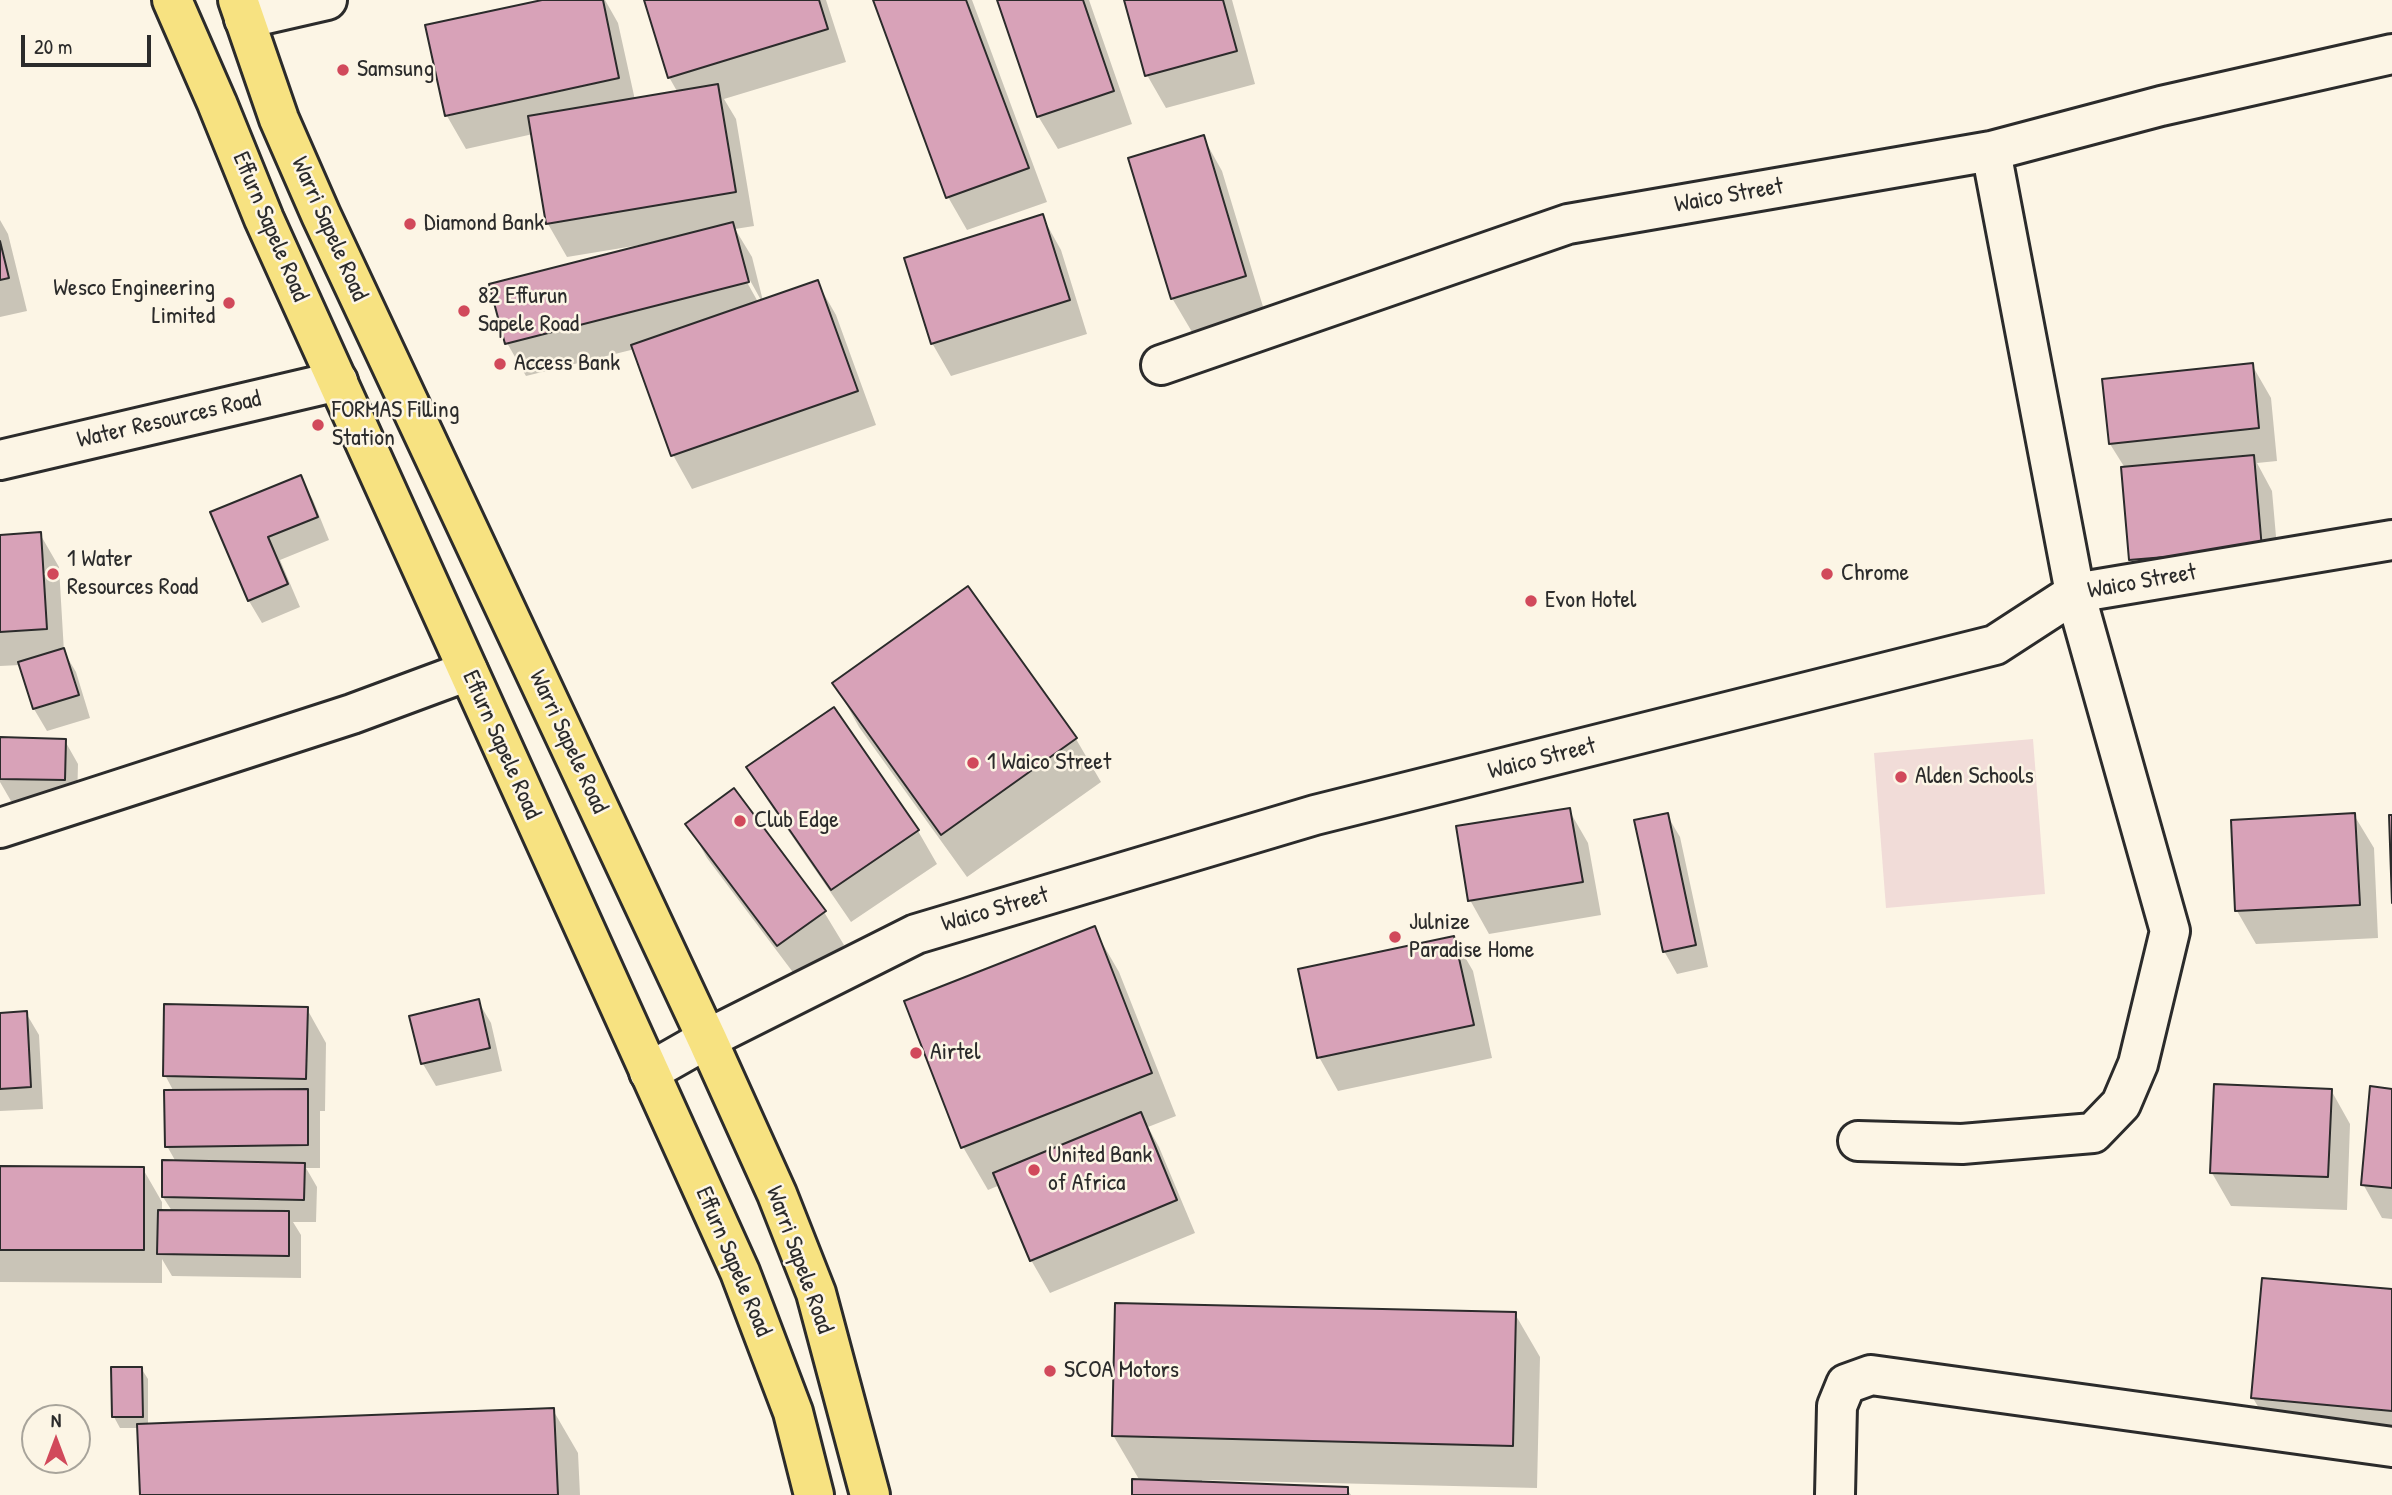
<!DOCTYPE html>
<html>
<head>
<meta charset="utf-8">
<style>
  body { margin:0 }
  #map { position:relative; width:2392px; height:1495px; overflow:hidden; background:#fcf5e5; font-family:"Patrick Hand",sans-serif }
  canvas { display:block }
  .north { position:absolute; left:21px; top:1404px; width:70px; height:70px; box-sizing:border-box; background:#fcf5e5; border:2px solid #a8a49b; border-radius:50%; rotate:0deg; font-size:19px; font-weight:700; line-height:28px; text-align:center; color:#2b2b2b }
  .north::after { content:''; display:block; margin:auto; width:24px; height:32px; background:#d1495b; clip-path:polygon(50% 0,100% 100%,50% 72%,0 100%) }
  .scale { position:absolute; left:21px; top:35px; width:130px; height:32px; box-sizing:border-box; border:4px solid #2b2b2b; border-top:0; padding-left:9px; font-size:21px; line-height:24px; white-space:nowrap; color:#2b2b2b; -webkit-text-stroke:5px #fcf5e5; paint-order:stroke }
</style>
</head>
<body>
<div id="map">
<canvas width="2392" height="1495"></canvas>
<div class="north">N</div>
<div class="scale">20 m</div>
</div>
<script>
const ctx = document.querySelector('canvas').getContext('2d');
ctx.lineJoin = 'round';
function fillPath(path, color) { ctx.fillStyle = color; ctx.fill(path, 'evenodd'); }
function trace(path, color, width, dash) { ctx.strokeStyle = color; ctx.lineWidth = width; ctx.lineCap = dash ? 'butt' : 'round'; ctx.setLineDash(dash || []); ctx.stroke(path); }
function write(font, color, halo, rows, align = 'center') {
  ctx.font = font + ' "Patrick Hand",sans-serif'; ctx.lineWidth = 5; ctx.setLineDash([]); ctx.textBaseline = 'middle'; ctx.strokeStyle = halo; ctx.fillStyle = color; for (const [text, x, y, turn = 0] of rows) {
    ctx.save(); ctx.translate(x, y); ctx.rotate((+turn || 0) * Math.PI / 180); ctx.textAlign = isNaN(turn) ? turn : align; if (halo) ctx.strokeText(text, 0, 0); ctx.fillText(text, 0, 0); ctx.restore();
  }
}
fillPath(new Path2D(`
  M2033,739L2045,894L1886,908L1874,753Z`), '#f1dcd8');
fillPath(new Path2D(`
  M550,0H605L618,23L635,100L678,93L669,77L651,0H826L846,62L724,99L736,119L754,226L735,229L752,257L763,301L817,282L836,315L876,425L692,489L673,455L635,349L526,376L507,343L640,248V245L567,257L548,224L533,134L466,149L447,116ZM746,273L762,302H758L743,275Z
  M875,0H972L1047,202L967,230L948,197Z
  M999,0H1089L1132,124L1058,149L1038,116Z
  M1126,0H1232L1255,84L1166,108L1147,75Z
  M1203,137L1222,171L1264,310L1192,332L1172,298Z
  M1042,216L1061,250L1087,334L951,376L932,343Z
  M0,220L8,234L27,311L0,317Z
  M2252,365L2271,398L2277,461L2257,463L2272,491L2280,582L2150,593L2130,560L2125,468L2110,444Z
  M300,478L313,500L329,540L280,560L300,607L262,623L249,601L212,513Z
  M40,534L59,567L64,652L76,672L90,718L47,731L34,709L20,665L0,666V536Z
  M967,589L1076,739L1101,782L967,877L859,727L835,684Z
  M833,710L918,831L937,864L851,922L768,801L748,768Z
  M0,739L65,741L78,764L77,802L11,801L0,782Z
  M1569,810L1588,843L1601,915L1489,934L1470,900Z
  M1667,815L1680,837L1708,967L1677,974L1664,951Z
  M2354,815L2374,848L2378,938L2256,944L2237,911L2232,821Z
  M688,824L824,912L844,945L798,979L707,858Z
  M1094,929L1119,972L1176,1116L1148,1127L1159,1147L1195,1233L1050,1293L1031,1260L1000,1185L988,1190L963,1147Z
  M1454,938L1473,971L1492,1058L1338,1091L1319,1057Z
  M478,1001L491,1023L502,1071L436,1086L423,1064L411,1017Z
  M307,1009L326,1043L325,1111H320V1168H306L317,1187L316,1222H293L301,1235V1278L172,1276L162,1259V1283L0,1282V1168L143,1169L162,1202V1211H172L163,1197L176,1162L167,1146L174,1092L165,1075Z
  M26,1013L39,1035L43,1109L0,1111V1014Z
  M2331,1090L2350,1124L2347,1210L2231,1206L2212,1173Z
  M2392,1090V1219L2382,1218L2363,1184Z
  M2392,1291V1442L2272,1431L2253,1398Z
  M1515,1314L1540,1357L1537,1488L1202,1480V1483L1347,1489L1351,1495H1133L1140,1481L1113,1435Z
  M141,1368L148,1379V1426L553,1410L578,1453L580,1495H141L139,1428H120L114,1417Z`), '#0003');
const building = new Path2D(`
  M542,0H603L619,78L445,116L425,25Z
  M644,0H819L828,29L668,78Z
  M873,0H966L1029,168L946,198Z
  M997,0H1083L1114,91L1037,117Z
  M1124,0H1223L1237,51L1145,76Z
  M718,84L736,192L546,224L528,116Z
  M1204,135L1246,276L1171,299L1128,158Z
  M1043,214L1070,300L931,344L904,258Z
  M733,222L749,282L505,344L489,284Z
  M0,241L9,278L0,280Z
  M818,280L858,391L671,456L631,345Z
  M2253,363L2259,428L2109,444L2102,379Z
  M2254,455L2262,549L2129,560L2121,467Z
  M301,475L318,517L268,537L288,584L248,601L210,512Z
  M41,532L47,629L0,632V535Z
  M968,586L1077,738L941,835L832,683Z
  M64,648L79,695L33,709L18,662Z
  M834,707L919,830L831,890L746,767Z
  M0,737L66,739L65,780L0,779Z
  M734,788L826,911L777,946L685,824Z
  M1570,808L1583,882L1468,901L1456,826Z
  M1668,813L1696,945L1663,952L1634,820Z
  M2355,813L2360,905L2235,911L2231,820Z
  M2389,815H2392V903Z
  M1095,926L1152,1073L961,1148L904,1001Z
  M1454,936L1474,1025L1317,1058L1298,969Z
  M479,999L490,1048L421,1064L409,1016Z
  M164,1004L308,1007L306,1079L163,1076Z
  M27,1011L31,1087L0,1089V1013Z
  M2214,1084L2332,1089L2328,1177L2210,1173Z
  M2370,1086L2392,1089V1188L2361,1185Z
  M308,1089V1145L165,1147L164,1090Z
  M1141,1112L1177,1200L1030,1261L993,1173Z
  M162,1160L305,1163L304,1200L162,1197Z
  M0,1166L144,1167V1250H0Z
  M158,1210L289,1211V1256L157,1254Z
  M2262,1278L2392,1289V1411L2251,1398Z
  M1115,1303L1516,1312L1513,1446L1112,1436Z
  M111,1367H142L143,1417H112Z
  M554,1408L558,1495H140L137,1424Z
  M1132,1479L1348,1487V1495H1132Z`);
fillPath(building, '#d8a2b8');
trace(building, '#2b2b2b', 2);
const minor = new Path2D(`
  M244,19L327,0
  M1161,365L1568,224L1991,151L2161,106L2392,54
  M0,460L338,381
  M0,828L352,714L468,671
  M649,1072L707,1039L916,934L1315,815L1995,645L2075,593L2392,540
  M1858,1141L1962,1144L2093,1133L2121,1104L2138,1064L2170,931L2075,593L1991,151
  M1835,1495L1837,1406L1846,1384L1871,1375L2392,1447`);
const highway = new Path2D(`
  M172,0L217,103L264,219L740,1272L793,1412L814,1495
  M238,0L279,119L321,215L707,1039L777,1194L816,1293L870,1495`);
trace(minor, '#2b2b2b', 44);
trace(highway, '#2b2b2b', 44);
trace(minor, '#fcf5e5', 38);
trace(highway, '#f7e281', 38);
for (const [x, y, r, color] of [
  [343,70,7,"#d1495b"],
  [410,224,7,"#d1495b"],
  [229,303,7,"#d1495b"],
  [464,311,7,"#d1495b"],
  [500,364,7,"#d1495b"],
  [318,425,7,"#d1495b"],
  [53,574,7,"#d1495b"],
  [1827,574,7,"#d1495b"],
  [1531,601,7,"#d1495b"],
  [973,763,7,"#d1495b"],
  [1901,777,7,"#d1495b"],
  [740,821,7,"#d1495b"],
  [1395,937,7,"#d1495b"],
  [916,1053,7,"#d1495b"],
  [1034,1170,7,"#d1495b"],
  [1050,1371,7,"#d1495b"]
]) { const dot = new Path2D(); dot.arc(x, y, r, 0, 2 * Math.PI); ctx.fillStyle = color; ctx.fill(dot); trace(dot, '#fcf5e5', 2.5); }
write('24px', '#2b2b2b', '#fcf5e5', [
  ["Samsung",357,70],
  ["Diamond Bank",424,224],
  ["Wesco Engineering",215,289,"right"],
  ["Limited",215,317,"right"],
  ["82 Effurun",478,297],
  ["Sapele Road",478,325],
  ["Access Bank",514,364],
  ["FORMAS Filling",332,411],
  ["Station",332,439],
  ["1 Water",67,560],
  ["Resources Road",67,588],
  ["Chrome",1841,574],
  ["Evon Hotel",1545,601],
  ["1 Waico Street",987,763],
  ["Alden Schools",1915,777],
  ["Club Edge",754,821],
  ["Julnize",1409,923],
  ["Paradise Home",1409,951],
  ["Airtel",930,1053],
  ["United Bank",1048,1156],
  ["of Africa",1048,1184],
  ["SCOA Motors",1064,1371]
], 'left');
write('24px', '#2b2b2b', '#fcf5e5', [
  ["Waico Street",1729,196,-10],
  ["Effurn Sapele Road",270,227,67],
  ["Warri Sapele Road",329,229,66],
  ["Water Resources Road",169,420,-13],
  ["Waico Street",2142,582,-10],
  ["Warri Sapele Road",568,742,65],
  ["Effurn Sapele Road",501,745,66],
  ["Waico Street",1542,759,-14],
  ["Waico Street",995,910,-16],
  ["Warri Sapele Road",799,1260,70],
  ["Effurn Sapele Road",733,1262,67]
]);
</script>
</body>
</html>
